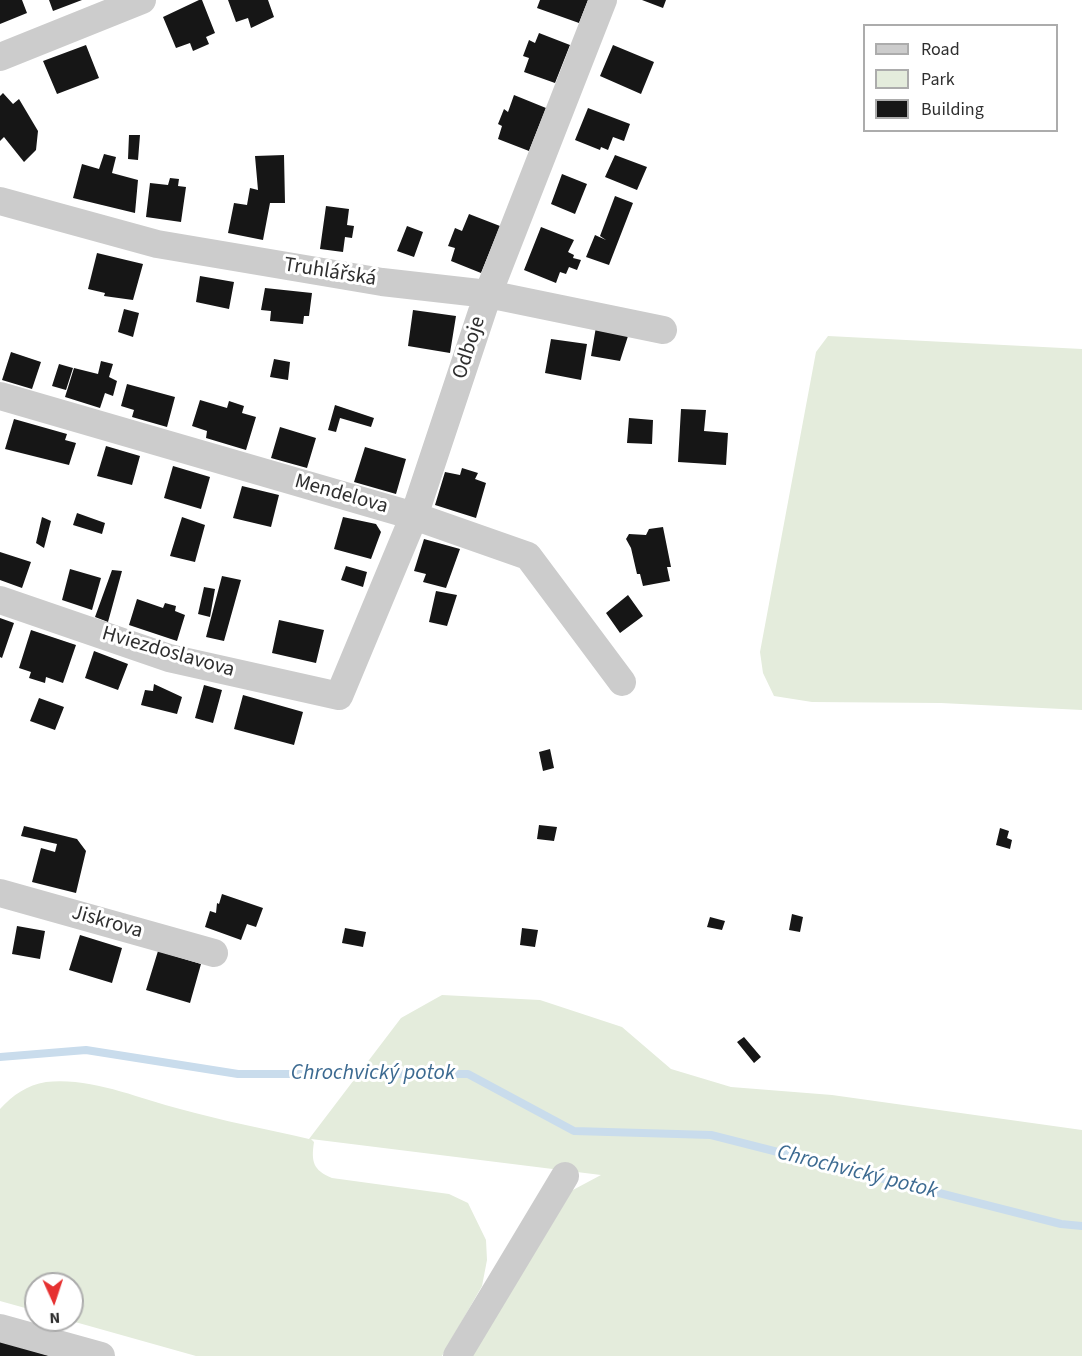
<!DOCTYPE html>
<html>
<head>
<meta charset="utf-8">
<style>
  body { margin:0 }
  #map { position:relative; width:1082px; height:1356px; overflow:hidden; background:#fff; font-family:"Source Sans 3",sans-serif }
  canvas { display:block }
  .legend { position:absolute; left:863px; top:24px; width:195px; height:108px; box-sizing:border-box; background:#fff; border:2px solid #acacac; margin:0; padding:8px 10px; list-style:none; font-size:18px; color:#2f2f2f }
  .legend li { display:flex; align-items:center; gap:12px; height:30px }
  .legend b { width:30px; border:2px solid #acacac }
  .north { position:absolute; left:24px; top:1272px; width:60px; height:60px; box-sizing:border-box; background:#fff; border:2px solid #acacac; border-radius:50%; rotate:177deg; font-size:16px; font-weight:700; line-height:24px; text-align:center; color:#2f2f2f }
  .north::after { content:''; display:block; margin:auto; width:21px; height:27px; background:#e63131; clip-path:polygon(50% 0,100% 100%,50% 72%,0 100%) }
</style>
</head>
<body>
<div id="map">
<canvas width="1082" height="1356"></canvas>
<ul class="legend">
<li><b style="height:8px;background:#ccc"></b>Road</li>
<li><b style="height:16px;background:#e4ecdc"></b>Park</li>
<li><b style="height:16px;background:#161616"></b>Building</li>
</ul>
<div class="north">N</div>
</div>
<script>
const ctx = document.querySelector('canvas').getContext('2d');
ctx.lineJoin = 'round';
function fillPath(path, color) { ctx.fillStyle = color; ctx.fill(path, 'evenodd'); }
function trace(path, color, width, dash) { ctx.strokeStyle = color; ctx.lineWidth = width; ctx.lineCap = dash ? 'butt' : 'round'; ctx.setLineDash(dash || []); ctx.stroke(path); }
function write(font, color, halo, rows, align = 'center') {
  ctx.font = font + ' "Source Sans 3",sans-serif'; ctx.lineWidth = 6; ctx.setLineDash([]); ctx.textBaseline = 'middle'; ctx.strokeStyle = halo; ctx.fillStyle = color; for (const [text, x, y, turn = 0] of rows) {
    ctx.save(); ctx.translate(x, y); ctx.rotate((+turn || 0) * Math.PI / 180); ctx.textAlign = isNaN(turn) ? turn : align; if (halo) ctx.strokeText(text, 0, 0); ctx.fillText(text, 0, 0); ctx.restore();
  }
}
fillPath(new Path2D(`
  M828,336L1082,349V710L941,703L812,702L774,696L763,673L760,652L816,352Z
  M442,995L540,1000L622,1027L671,1069L731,1087L832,1095L1082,1130V1356H471L571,1191L601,1175L311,1139L314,1142C311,1162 313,1170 332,1178L449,1194L468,1203L486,1240L487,1260L482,1286L442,1356H196L68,1320H72V1284H36V1311L0,1301V1109C13,1095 27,1085 46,1082C91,1077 137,1098 180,1109C223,1121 266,1129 309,1139L401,1018Z`), '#e4ecdc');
trace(new Path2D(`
  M0,1057L86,1050L238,1074H468L574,1131L711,1135L1061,1224L1082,1226`), '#c9dcec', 8);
fillPath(new Path2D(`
  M0,0H22L27,13L0,24Z
  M49,0H82L53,11Z
  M199,0H202L215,33L206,37L209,44L193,51L190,43L176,48L163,17Z
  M228,0H268L274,17L251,28L248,18L236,22Z
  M540,0H588L579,23L537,8Z
  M642,0H666L663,8Z
  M539,33L570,45L555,83L524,72L529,58L523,56L529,40L535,43Z
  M86,45L99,78L57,94L43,61Z
  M613,45L654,62L641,94L600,76Z
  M3,93L13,104L19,99L38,131L36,150L24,162L4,137L0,141V96Z
  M514,95L546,108L529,151L498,139L502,126L498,124L504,109L508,112Z
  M588,108L630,124L624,141L613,137L608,150L601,147L600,150L575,140Z
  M129,135H140L138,160L128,159Z
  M104,154L116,157L112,173L138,180L135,213L73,198L82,164L99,169Z
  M284,155L285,203H270L263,240L228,233L234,203L247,205L250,188L258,190L255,156Z
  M615,155L647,167L637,190L605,177Z
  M562,174L587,184L575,214L551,204Z
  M170,178L179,179L178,186L186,187L181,222L146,217L150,183L168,185Z
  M615,196L633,203L609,265L586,257L595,235L606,240L600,236Z
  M326,206L349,209L347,225L354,226L352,238L345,237L343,252L320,249Z
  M469,214L500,226L481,273L451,261L455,248L448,246L455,228L462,231Z
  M407,226L423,232L414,257L397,251Z
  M541,227L574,240L568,252L574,255L573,258L581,260L577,270L569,267L566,274L560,272L556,283L524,270Z
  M97,253L143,264L133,300L104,296L105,293L88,289Z
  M200,276L234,282L229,309L196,302Z
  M265,288L312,293L309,316H304L303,324L270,321L271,311L261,310Z
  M124,309L139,313L133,337L118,332Z
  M413,310L456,316L450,353L408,346Z
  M596,327L629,333L620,361L591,356Z
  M551,339L587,344L581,380L545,373Z
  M11,352L41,362L32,389L2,380Z
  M274,359L290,362L288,380L270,377Z
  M101,361L113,364L109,377L117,381L113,396L105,393L100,408L65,397L74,368L98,374Z
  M59,364L73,368L66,390L52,386Z
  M127,384L175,397L167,427L132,417L134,410L121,406Z
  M200,400L227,408L229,401L244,406L242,413L256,417L246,450L206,438L207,431L192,426Z
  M335,405L374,418L371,427L340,418L336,432L328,430Z
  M681,409L706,410L704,431L728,433L726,465L678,462Z
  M629,418L653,420L652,444L627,443Z
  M14,419L67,434L65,440L76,443L69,465L5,449Z
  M280,427L316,438L307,468L271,458Z
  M106,446L140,456L132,485L97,476Z
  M365,447L406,459L396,494L354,482Z
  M173,466L210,477L201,509L164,498Z
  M462,468L478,473L475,479L486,483L476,518L435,505L445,472L460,475Z
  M242,486L279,495L271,527L233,518Z
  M77,513L105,523L102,534L73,525Z
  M42,517L51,521L44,548L36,543Z
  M182,517L205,525L195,562L170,556Z
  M343,517L376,524L381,532L371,559L334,549Z
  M663,527L671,567H667L670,581L643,586L640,574H637L631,548L626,539L629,534L646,535L649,529Z
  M424,539L460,549L446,588L423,582L426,574L414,571Z
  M0,552L31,562L22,588L0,580Z
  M346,566L367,572L363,587L341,580Z
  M70,569L101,578L92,610L62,600Z
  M112,570L122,571L108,622L95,617Z
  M222,576L241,580L224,641L206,637Z
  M204,587L215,589L210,617L198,614Z
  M436,591L457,595L447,626L429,622Z
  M628,595L643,616L620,633L606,613Z
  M137,599L163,608L165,603L176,606L175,611L185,615L177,641L129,625Z
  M0,618L14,623L2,658L0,657Z
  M279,620L324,630L316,663L272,653Z
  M31,630L76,645L63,683L46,677L45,683L29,678L31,672L19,668Z
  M94,651L128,664L118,690L85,678Z
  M154,684L182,697L177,714L141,705L145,690L153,691Z
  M204,685L222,690L213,723L195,718Z
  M243,695L303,712L294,745L234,729Z
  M39,698L64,707L55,730L30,721Z
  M550,749L554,768L543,771L539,752Z
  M539,825L557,827L554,841L537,839Z
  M24,826L77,839L86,851L76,893L32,882L41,848L55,852L57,844L21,836Z
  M1000,828L1009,831L1007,838L1012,840L1010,849L996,845Z
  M222,894L263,908L256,927L247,924L241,940L205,927L210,911L216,913L217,903L219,904Z
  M792,914L803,917L800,932L789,930Z
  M710,917L725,921L722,930L707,927Z
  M17,926L45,931L40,959L12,954Z
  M345,928L366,932L363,947L342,943Z
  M522,928L538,930L535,947L520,945Z
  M80,935L122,948L112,983L69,970Z
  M158,951L201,964L190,1003L146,990Z
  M744,1037L761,1057L754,1063L737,1042Z
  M0,1341L50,1356H0Z`), '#161616');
trace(new Path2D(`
  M0,57L142,0
  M0,201L157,244L382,282L488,294L663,330
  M0,396L414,516L528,556L622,682
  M0,600L169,658L339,696L414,516L488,294L603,0
  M0,893L214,953
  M0,1328L101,1356
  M457,1356L565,1176`), '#ccc', 28);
write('21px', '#2f2f2f', '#fff', [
  ["Truhlářská",330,273,9],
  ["Odboje",470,348,-72],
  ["Mendelova",341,495,16],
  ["Hviezdoslavova",168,653,16],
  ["Jiskrova",107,923,16]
]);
write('italic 22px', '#3c6a91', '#fff', [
  ["Chrochvický potok",373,1074],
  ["Chrochvický potok",857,1173,14]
]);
</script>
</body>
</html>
